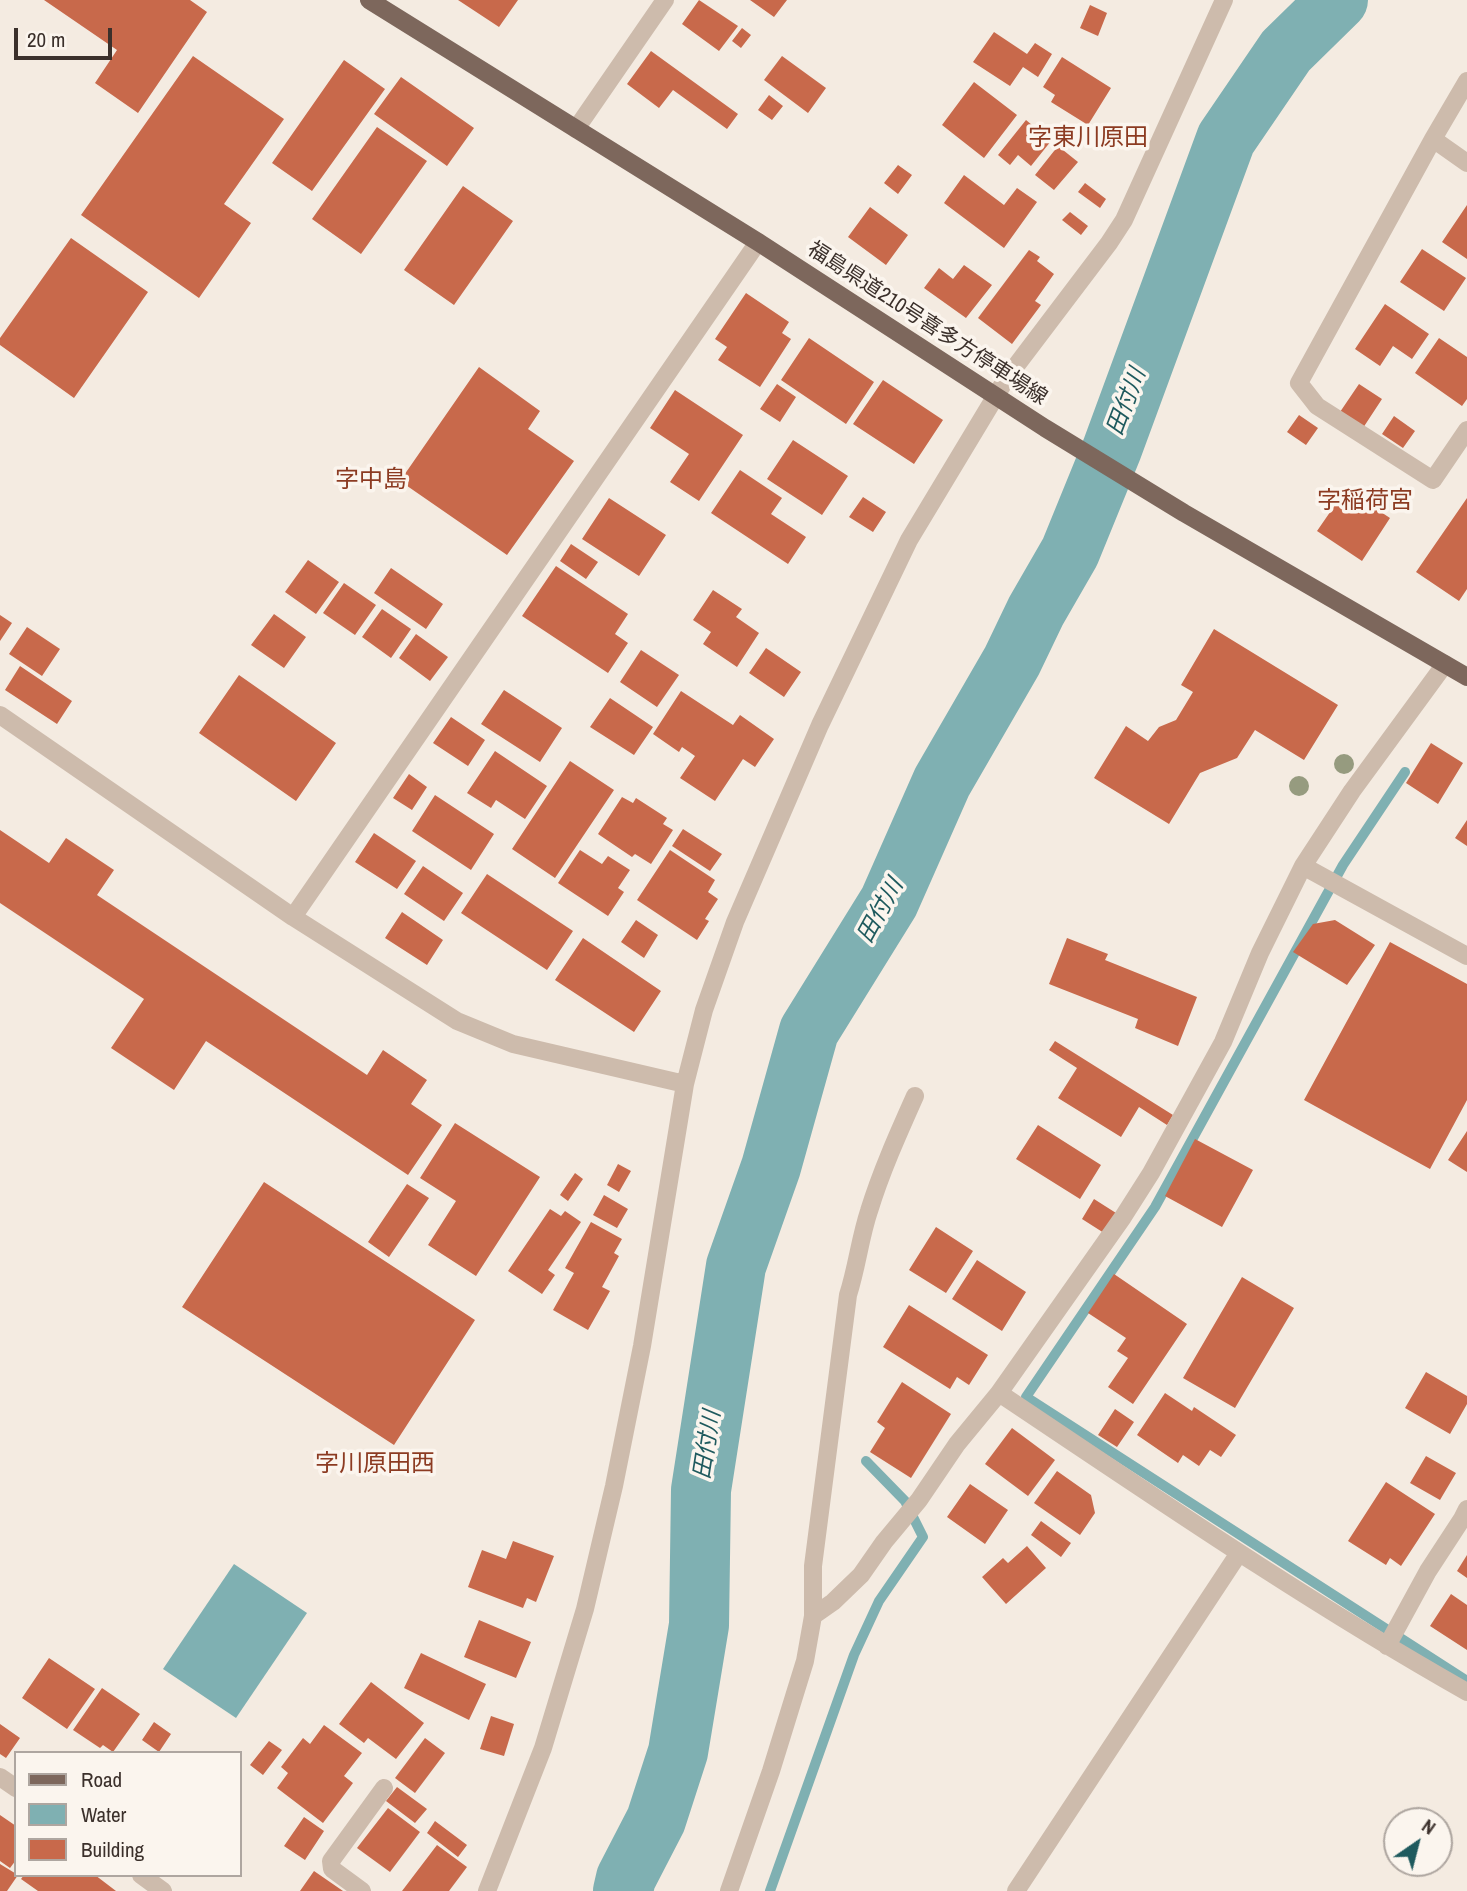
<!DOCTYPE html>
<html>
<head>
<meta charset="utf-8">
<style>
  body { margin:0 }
  #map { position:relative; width:1467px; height:1891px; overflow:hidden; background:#f4ebe1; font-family:"Archivo Narrow",sans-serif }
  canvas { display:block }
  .legend { position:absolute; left:14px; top:1751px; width:228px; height:126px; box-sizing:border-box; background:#fbf5ee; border:2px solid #aea6a0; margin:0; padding:9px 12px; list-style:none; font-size:21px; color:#3b302b }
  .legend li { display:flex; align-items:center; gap:14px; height:35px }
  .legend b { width:35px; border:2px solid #aea6a0 }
  .north { position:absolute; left:1383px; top:1807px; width:70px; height:70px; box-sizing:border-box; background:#fbf5ee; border:2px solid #aea6a0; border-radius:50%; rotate:35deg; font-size:19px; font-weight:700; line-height:28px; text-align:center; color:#3b302b }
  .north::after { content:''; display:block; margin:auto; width:24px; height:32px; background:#1f5a5e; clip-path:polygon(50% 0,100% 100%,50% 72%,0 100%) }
  .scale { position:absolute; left:14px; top:28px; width:98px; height:32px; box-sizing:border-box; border:4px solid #3b302b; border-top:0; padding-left:9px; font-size:21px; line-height:24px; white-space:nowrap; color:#3b302b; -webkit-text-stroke:5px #fbf5ee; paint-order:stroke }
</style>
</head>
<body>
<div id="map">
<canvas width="1467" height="1891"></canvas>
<ul class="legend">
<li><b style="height:9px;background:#7d675c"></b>Road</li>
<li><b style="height:19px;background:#7fb0b2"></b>Water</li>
<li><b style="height:19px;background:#c8694b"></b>Building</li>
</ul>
<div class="north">N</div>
<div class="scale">20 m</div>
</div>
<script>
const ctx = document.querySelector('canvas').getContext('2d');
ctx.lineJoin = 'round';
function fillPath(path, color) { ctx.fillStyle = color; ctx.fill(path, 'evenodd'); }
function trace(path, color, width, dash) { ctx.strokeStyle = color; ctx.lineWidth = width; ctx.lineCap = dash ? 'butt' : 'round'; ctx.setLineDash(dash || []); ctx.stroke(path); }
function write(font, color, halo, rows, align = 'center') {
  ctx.font = font + ' "Archivo Narrow","Noto Sans JP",sans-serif'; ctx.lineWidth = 7; ctx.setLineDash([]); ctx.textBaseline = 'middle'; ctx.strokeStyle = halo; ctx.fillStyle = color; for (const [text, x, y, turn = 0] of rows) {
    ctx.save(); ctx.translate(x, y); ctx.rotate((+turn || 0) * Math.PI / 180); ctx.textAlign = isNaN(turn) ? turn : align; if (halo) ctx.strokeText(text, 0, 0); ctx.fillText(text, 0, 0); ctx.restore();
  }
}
fillPath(new Path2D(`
  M234,1564L307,1613L236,1718L163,1669Z`), '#7fb0b2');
trace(new Path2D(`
  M1405,772L1343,865L1155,1207L1026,1397L1467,1681
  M770,1891L854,1655L879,1601L923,1537L905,1501L866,1461`), '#7fb0b2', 10);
trace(new Path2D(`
  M623,1891L626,1878L656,1820L678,1752L699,1625L701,1490L736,1266L771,1167L809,1031L889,902L942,782L1012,661L1036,611L1070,552L1112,449L1226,139L1286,51L1338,0`), '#7fb0b2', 60);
fillPath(new Path2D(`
  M44,0H190L207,12L138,113L95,83L117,50Z
  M458,0H518L499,27Z
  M699,0L738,26L719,51L682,24Z
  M750,0H787L774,17Z
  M1090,5L1107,13L1098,36L1080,28Z
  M742,28L751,35L741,48L732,41Z
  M994,32L1027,54L1035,43L1052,54L1038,77L1023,67L1010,86L973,62Z
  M651,51L738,114L727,129L673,90L659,108L627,84Z
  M193,56L284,119L224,204L251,223L199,298L81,215Z
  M782,56L826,88L808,113L764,80Z
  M1062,57L1111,88L1088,125L1051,102L1055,95L1043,87Z
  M344,60L385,89L312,191L272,163Z
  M401,77L474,128L447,166L374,114Z
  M974,82L1017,115L984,158L942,125Z
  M769,95L783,106L772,120L758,110Z
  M1026,120L1051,141L1031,166L1018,155L1010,165L998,155Z
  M377,127L427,161L361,254L312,219Z
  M1058,146L1078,162L1054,190L1035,175Z
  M898,165L912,175L898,194L884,183Z
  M964,175L1004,205L1017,188L1037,202L1004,248L944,203Z
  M1085,183L1106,199L1100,208L1078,192Z
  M463,186L513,221L454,305L404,270Z
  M1467,205V259L1442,242Z
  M870,207L908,235L886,265L848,237Z
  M1070,212L1088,226L1081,235L1062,220Z
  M71,238L148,292L74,398L0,345V338Z
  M1422,249L1466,278L1444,311L1400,282Z
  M1029,250L1040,257L1037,261L1054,274L1035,301L1041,305L1012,344L978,318Z
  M964,265L992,285L966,318L924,288L939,268L953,279Z
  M746,293L789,322L782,333L791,339L760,387L718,360L727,347L715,339Z
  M1385,304L1429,334L1412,359L1393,346L1380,366L1355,349Z
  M809,338L874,382L846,424L781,380Z
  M1439,338L1467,357V399L1462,406L1415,373Z
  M479,367L540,411L528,429L574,461L507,555L400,481Z
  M883,380L943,420L914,464L853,424Z
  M777,384L796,397L780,422L760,409Z
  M1359,384L1382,399L1363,428L1340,412Z
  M675,390L743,435L699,501L670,482L689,454L650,428Z
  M1299,415L1318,428L1306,445L1287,432Z
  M1394,416L1415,431L1403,448L1382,434Z
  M793,440L848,476L822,515L767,479Z
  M740,470L782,498L771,514L806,537L788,564L711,513Z
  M1346,489L1390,518L1362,561L1317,531Z
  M863,497L886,512L873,532L849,517Z
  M609,498L666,535L639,576L582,539Z
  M1467,498V589L1459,601L1416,572Z
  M571,544L598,562L586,579L560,561Z
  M308,560L339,582L316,614L285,592Z
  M556,566L628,614L615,634L628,643L608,673L522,616Z
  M391,568L443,604L426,629L374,593Z
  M344,583L376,605L355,635L323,613Z
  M713,590L742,609L736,617L759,633L737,667L703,644L711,632L693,620Z
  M382,609L411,629L391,658L362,637Z
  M274,614L306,637L284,668L251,645Z
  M0,615L12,623L0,641Z
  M27,627L60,649L42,676L9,654Z
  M1214,629L1338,705L1304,760L1255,730L1237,758L1200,773L1169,824L1094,778L1126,726L1148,741L1159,727L1176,720L1193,692L1181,685Z
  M416,634L448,657L430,681L399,658Z
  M766,648L801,672L784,697L749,673Z
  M641,650L679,675L657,707L620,682Z
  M20,666L72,701L57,724L5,690Z
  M239,675L336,743L296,801L199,733Z
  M504,690L562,728L540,762L481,724Z
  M681,691L733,725L740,715L774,739L755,767L743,759L715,801L680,778L695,756L682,747L679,752L653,734Z
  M610,698L653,727L634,755L590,727Z
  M451,717L485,740L468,766L433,743Z
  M1431,743L1463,763L1438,804L1406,783Z
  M495,751L547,786L525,819L496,800L491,808L467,793Z
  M570,761L614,790L555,878L512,849Z
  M409,774L427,787L412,810L393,798Z
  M435,795L494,834L471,870L412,831Z
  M622,797L633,803L636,798L667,818L663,824L673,830L651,864L635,854L632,857L598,834Z
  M1467,820V846L1455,838Z
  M683,829L722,854L710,871L672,846Z
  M0,830L49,863L66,838L114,870L97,895L367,1075L383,1050L427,1080L411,1104L442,1125L408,1175L206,1041L174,1090L111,1048L144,999L0,903Z
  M374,833L416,861L397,889L355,862Z
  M580,850L602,864L608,856L630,870L618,888L624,892L608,916L558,883Z
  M670,850L715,880L708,892L718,899L705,919L709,921L697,940L637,900Z
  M423,866L463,893L444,921L404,894Z
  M487,874L573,931L547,970L461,913Z
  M402,912L443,940L427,965L385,938Z
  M636,920L658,935L644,958L621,942Z
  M1335,920L1375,945L1347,985L1293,952L1313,924Z
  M583,938L661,991L634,1032L555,980Z
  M1067,938L1108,954L1105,960L1197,997L1178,1046L1135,1028L1138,1019L1049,984Z
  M1390,942L1467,984V1100L1430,1169L1304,1100Z
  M1055,1041L1173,1115L1167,1125L1139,1107L1121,1137L1058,1098L1077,1068L1049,1050Z
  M455,1123L540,1177L476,1276L428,1245L456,1201L420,1178Z
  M1038,1125L1101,1165L1080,1199L1016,1159Z
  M1467,1131V1172L1448,1160Z
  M1195,1139L1253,1170L1222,1227L1165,1196Z
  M618,1164L631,1171L619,1192L607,1185Z
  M575,1173L583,1179L568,1201L560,1195Z
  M264,1182L475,1320L394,1445L182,1307Z
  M407,1184L429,1198L389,1257L368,1242Z
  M604,1195L628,1209L617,1228L593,1215Z
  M1094,1199L1116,1213L1104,1233L1082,1219Z
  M550,1209L561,1216L565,1211L581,1222L548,1270L555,1275L542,1294L508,1271Z
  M591,1222L622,1239L614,1253L619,1256L602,1287L610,1291L588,1330L553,1310L574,1273L565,1268Z
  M936,1227L973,1251L946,1293L909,1270Z
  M977,1260L1026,1292L1002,1331L952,1299Z
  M1114,1274L1187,1324L1133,1404L1108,1387L1128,1358L1117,1351L1126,1338L1088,1313Z
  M1242,1277L1294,1308L1235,1408L1183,1378Z
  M909,1305L988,1355L969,1385L957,1377L950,1389L883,1347Z
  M1426,1372L1467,1396V1404L1450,1434L1405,1408Z
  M902,1382L951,1414L911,1478L870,1452L885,1428L877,1422Z
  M1165,1393L1192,1411L1194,1407L1236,1435L1221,1457L1210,1450L1199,1466L1183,1455L1178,1463L1137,1435Z
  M1115,1409L1134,1422L1117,1447L1098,1435Z
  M1012,1428L1055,1460L1028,1496L985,1464Z
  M1426,1456L1456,1473L1440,1500L1410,1483Z
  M1057,1471L1091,1495L1095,1513L1080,1535L1034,1503Z
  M1386,1482L1435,1514L1401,1566L1390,1558L1386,1565L1348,1541Z
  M970,1484L1008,1510L985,1544L947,1517Z
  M1041,1521L1071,1543L1061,1557L1031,1535Z
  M513,1541L554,1556L536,1602L527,1598L523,1608L468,1587L482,1550L506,1559Z
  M1027,1546L1046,1568L1006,1604L982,1577L1003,1558L1008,1563Z
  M1467,1555V1578L1457,1571Z
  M1451,1594L1467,1605V1650L1430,1626Z
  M479,1620L531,1642L516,1678L464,1657Z
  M421,1653L486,1684L469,1720L404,1688Z
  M49,1658L95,1689L67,1729L22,1698Z
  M371,1682L424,1723L396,1759L368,1738L364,1743L339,1724Z
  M102,1688L140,1714L113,1752L103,1745L100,1748L73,1730Z
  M491,1716L514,1724L504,1756L480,1749Z
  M154,1722L171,1734L159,1752L142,1740Z
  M0,1724L20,1738L6,1758L0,1754Z
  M324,1725L362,1753L344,1776L353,1783L323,1823L277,1788L288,1773L281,1767L303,1738L310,1744Z
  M425,1738L445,1753L415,1793L395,1778Z
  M269,1741L282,1750L263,1775L250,1765Z
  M397,1787L427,1809L415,1823L386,1801Z
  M388,1808L420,1832L390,1872L357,1848Z
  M0,1815L16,1826V1860L10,1868L0,1861Z
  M304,1817L324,1831L305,1860L284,1846Z
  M435,1821L467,1845L458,1857L427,1833Z
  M437,1845L467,1867L449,1891H402Z
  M0,1864L18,1875L7,1891H0Z
  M314,1871L343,1891H300Z
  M24,1875H95L116,1891H38L21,1879Z`), '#c8694b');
trace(new Path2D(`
  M1467,81L1433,139L1467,163
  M576,129L665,0
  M1433,139L1299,383L1317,406L1433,480L1467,430
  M0,715L293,917L457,1021L513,1044L685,1084
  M1303,866L1467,956
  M293,917L758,242
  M999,1393C1153,1496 1306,1601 1467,1692
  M813,1616L833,1602L861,1575L884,1542L919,1500L957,1444L999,1393L1123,1217L1151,1173L1223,1042L1260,953L1303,866L1352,791L1445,664
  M1387,1646L1428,1571L1462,1519L1467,1509
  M0,1777L16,1788
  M141,1875L163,1891
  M362,1891L332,1869L331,1861L384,1788
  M487,1891L543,1748L585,1609L614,1486L642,1346L685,1084L704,1010L735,922L820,725L909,540L1006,379L1109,243L1124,220L1224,0
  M729,1891L771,1771L805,1661L813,1616V1566L848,1295C857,1267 860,1238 869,1211C881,1172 898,1134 915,1096
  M1016,1891L1239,1553`), '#cdbbac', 18);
trace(new Path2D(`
  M369,0L758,242L1045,428L1184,513L1467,677`), '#7d675c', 18);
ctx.fillStyle = '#969b7f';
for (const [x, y] of [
  [1344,764],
  [1299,786]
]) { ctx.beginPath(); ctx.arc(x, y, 10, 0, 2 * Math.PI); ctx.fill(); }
write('21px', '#3b302b', '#fbf5ee', [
  ["福島県道210号喜多方停車場線",927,324,33]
]);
write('italic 23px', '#1f5a5e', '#fbf5ee', [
  ["田付川",1127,402,-69],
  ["田付川",881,911,-61],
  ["田付川",708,1445,-81]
]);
write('24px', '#8c3b22', '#fbf5ee', [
  ["字東川原田",1088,139],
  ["字中島",371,481],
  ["字稲荷宮",1365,502],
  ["字川原田西",375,1465]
]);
</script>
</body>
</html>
